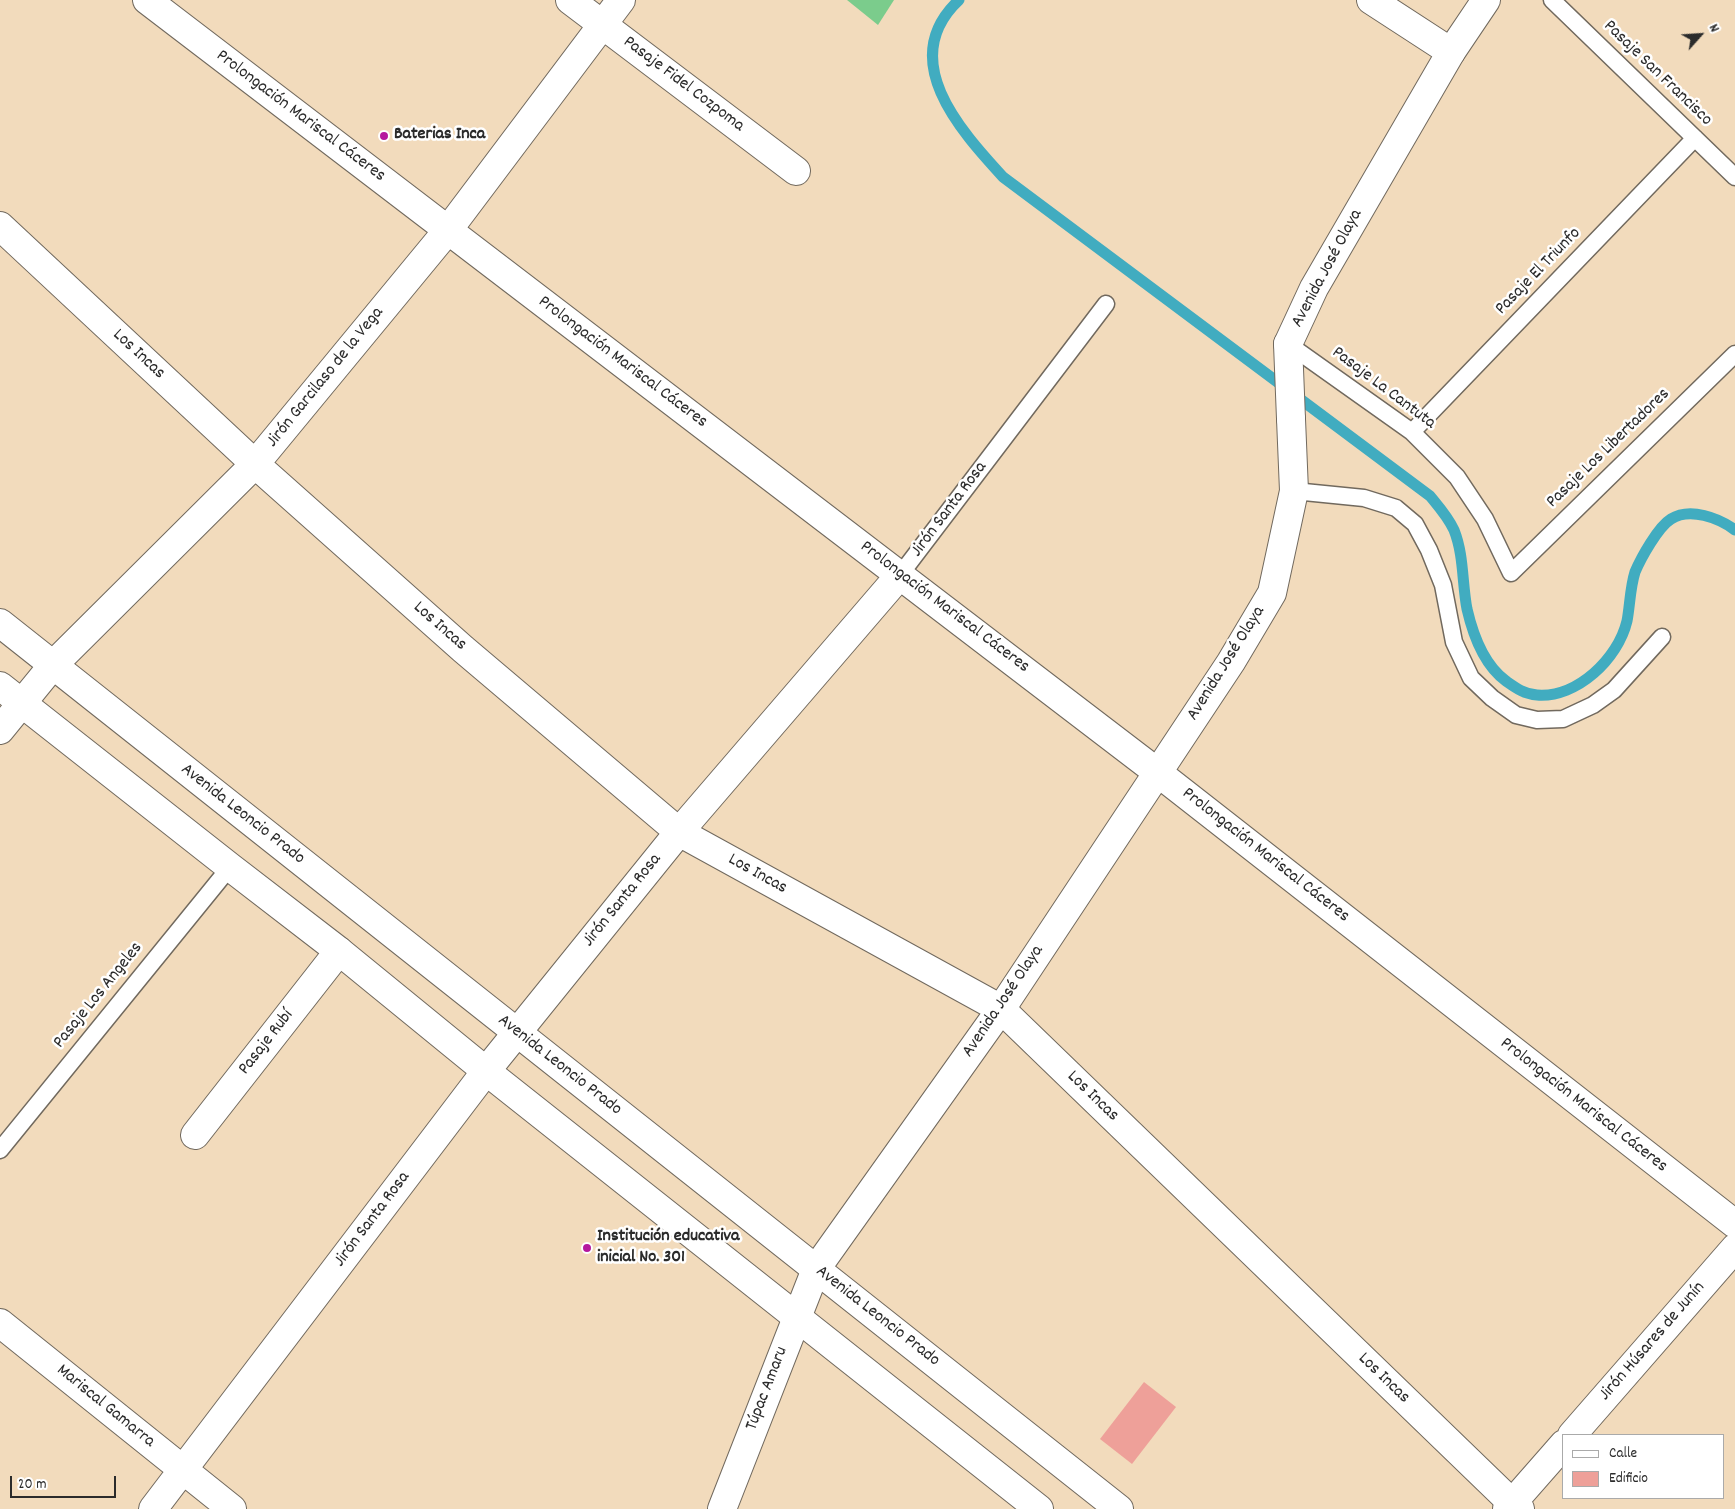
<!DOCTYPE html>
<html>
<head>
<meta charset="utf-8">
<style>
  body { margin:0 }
  #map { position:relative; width:1735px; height:1509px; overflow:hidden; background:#f2dbbc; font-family:Dekko,sans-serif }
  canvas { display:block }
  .legend { position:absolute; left:1562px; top:1434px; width:162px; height:65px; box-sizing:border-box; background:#fff; border:1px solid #aaa; margin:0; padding:6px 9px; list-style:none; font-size:15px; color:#2b2b2b }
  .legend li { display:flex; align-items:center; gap:10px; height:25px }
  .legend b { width:25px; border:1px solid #aaa }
  .north { position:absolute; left:1675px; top:10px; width:50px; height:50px; -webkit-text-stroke:4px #fff; paint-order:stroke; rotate:64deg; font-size:14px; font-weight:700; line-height:20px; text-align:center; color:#2b2b2b }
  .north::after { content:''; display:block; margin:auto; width:18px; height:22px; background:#2b2b2b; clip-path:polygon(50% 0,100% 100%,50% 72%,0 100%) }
  .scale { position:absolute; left:10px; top:1476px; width:106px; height:22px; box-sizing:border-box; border:2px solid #2b2b2b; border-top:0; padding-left:6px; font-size:15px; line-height:18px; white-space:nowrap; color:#2b2b2b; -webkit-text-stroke:4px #fff; paint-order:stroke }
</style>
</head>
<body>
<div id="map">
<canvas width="1735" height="1509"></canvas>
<ul class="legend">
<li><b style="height:6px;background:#fff"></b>Calle</li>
<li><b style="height:14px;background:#eea099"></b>Edificio</li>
</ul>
<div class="north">N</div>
<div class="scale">20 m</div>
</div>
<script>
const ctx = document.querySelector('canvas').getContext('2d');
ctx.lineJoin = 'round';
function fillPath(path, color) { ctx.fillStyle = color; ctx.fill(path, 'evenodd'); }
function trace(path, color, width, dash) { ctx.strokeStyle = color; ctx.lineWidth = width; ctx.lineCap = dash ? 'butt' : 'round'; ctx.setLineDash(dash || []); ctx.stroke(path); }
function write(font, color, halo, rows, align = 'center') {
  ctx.font = font + ' Dekko,sans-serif'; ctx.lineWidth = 5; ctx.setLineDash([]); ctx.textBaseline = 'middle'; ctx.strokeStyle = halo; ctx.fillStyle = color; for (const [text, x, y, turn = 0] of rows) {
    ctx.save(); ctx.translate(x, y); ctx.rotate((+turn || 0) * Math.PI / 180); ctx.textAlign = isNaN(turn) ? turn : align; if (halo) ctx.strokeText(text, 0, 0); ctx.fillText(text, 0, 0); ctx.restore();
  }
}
fillPath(new Path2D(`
  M847,0H894L878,25Z`), '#7bcc8c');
trace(new Path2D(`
  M959,0C896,59 959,129 1003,177L1430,496C1439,507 1448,517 1454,530C1464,555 1462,583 1467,609C1473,635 1484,665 1506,681C1516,688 1524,694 1537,695C1577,698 1618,659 1627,621C1630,605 1630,588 1635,572C1641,558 1658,527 1671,519C1690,507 1719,518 1735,530`), '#41acc0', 11);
fillPath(new Path2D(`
  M1144,1382L1176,1407L1132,1464L1100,1439Z`), '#eea099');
const service = new Path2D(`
  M1552,0L1735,177
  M1288,344L1412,432L1457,477L1485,519L1511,573L1735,354
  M1412,432L1695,138
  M1294,491L1364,498L1396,508L1415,524L1429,550L1443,585L1454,642L1471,678L1492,698L1516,715L1537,720L1563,719L1593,705L1614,690L1662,637
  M900,575L1106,304
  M0,1150L230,867`);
const minor = new Path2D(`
  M147,0L1157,772L1735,1224
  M570,0L796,171
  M1371,0L1451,52
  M0,226L255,464L463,649L679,832L1001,1009L1512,1503L1520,1509
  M1288,344L1291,419
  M0,730L53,665L255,464L448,230L621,0
  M195,1135L339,951
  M0,1323L232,1509
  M153,1509L486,1071L679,832L900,575
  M722,1509L816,1269`);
const tertiary = new Path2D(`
  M1288,344L1314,288L1451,52L1486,0
  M0,623L1119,1509
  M0,686L230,867L339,951L486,1071L1039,1509
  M816,1269L1001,1009L1231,662L1272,593L1294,491L1291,419
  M1572,1435L1735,1248
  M1507,1509L1564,1444`);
trace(service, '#71695e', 19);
trace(minor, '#71695e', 30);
trace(tertiary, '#71695e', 30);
trace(service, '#fff', 16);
trace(minor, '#fff', 28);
trace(tertiary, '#fff', 28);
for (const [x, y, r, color] of [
  [384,136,5,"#b5179e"],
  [587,1248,5,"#b5179e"]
]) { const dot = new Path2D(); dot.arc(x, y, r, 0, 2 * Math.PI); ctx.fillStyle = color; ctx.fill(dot); trace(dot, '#fff', 2); }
write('18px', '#2b2b2b', '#fff', [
  ["Pasaje San Francisco",1657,74,44],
  ["Pasaje Fidel Cozpoma",683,85,37],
  ["Prolongación Mariscal Cáceres",300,117,37],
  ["Avenida José Olaya",1328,269,-62],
  ["Pasaje El Triunfo",1539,272,-46],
  ["Los Incas",138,355,43],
  ["Prolongación Mariscal Cáceres",622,363,37],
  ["Jirón Garcilaso de la Vega",326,378,-51],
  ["Pasaje La Cantuta",1383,389,37],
  ["Pasaje Los Libertadores",1609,449,-44],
  ["Jirón Santa Rosa",950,510,-53],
  ["Prolongación Mariscal Cáceres",944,608,37],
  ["Los Incas",439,627,41],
  ["Avenida José Olaya",1227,664,-58],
  ["Avenida Leoncio Prado",242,815,38],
  ["Prolongación Mariscal Cáceres",1265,856,38],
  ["Los Incas",757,875,29],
  ["Jirón Santa Rosa",623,901,-51],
  ["Pasaje Los Angeles",99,996,-51],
  ["Avenida José Olaya",1004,1002,-56],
  ["Pasaje Rubí",267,1043,-52],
  ["Avenida Leoncio Prado",559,1066,38],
  ["Los Incas",1092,1097,44],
  ["Prolongación Mariscal Cáceres",1583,1106,38],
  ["Jirón Santa Rosa",373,1220,-53],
  ["Avenida Leoncio Prado",877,1317,38],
  ["Jirón Húsares de Junín",1653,1342,-49],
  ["Los Incas",1383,1379,44],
  ["Túpac Amaru",768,1389,-69],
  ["Mariscal Gamarra",105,1407,39]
]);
write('bold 18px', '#2b2b2b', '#fff', [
  ["Baterias Inca",394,136],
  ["Institución educativa",597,1238],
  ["inicial No. 301",597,1259]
], 'left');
</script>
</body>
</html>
